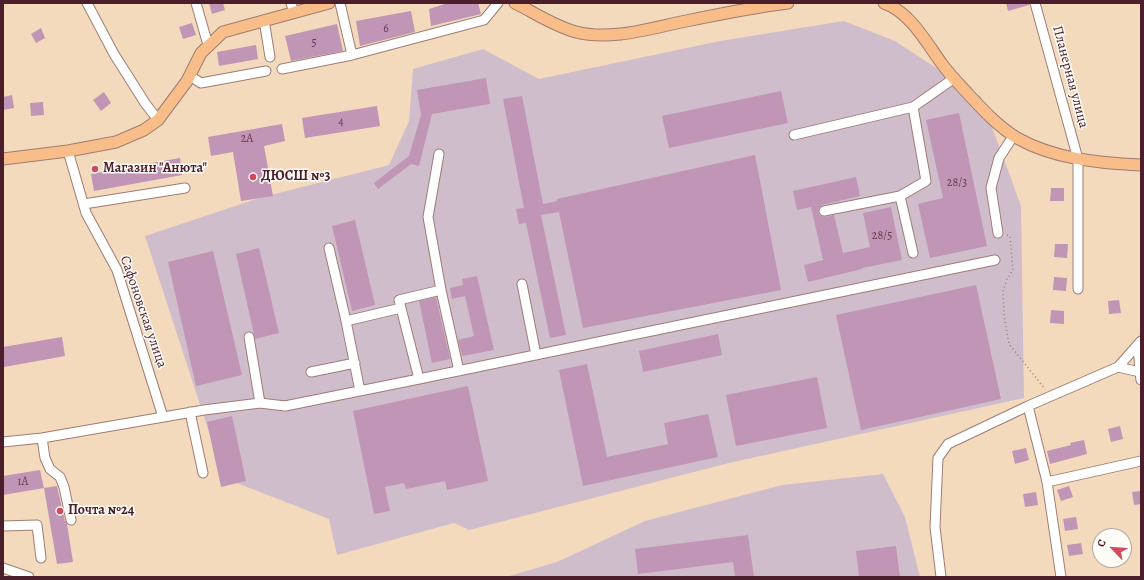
<!DOCTYPE html>
<html>
<head>
<meta charset="utf-8">
<style>
  body { margin:0 }
  #map { position:relative; width:1144px; height:580px; overflow:hidden; background:#f4dabc; font-family:Alegreya,serif }
  canvas { display:block }
  .frame { position:absolute; inset:0; border:4px solid #4a1f2b; pointer-events:none }
  .north { position:absolute; left:1092px; top:528px; width:40px; height:40px; box-sizing:border-box; background:#fdfcf7; border:1px solid #b5a4a5; border-radius:50%; rotate:295deg; font-size:11px; font-weight:700; line-height:16px; text-align:center; color:#4a1f2b }
  .north::after { content:''; display:block; margin:auto; width:14px; height:18px; background:#d1495b; clip-path:polygon(50% 0,100% 100%,50% 72%,0 100%) }
</style>
</head>
<body>
<div id="map">
<canvas width="1144" height="580"></canvas>
<div class="frame"></div>
<div class="north">С</div>
</div>
<script>
const ctx = document.querySelector('canvas').getContext('2d');
ctx.lineJoin = 'round';
function fillPath(path, color) { ctx.fillStyle = color; ctx.fill(path, 'evenodd'); }
function trace(path, color, width, dash) { ctx.strokeStyle = color; ctx.lineWidth = width; ctx.lineCap = dash ? 'butt' : 'round'; ctx.setLineDash(dash || []); ctx.stroke(path); }
function write(font, color, halo, rows, align = 'center') {
  ctx.font = font + ' Alegreya,serif'; ctx.lineWidth = 3; ctx.setLineDash([]); ctx.textBaseline = 'middle'; ctx.strokeStyle = halo; ctx.fillStyle = color; for (const [text, x, y, turn = 0] of rows) {
    ctx.save(); ctx.translate(x, y); ctx.rotate((+turn || 0) * Math.PI / 180); ctx.textAlign = isNaN(turn) ? turn : align; if (halo) ctx.strokeText(text, 0, 0); ctx.fillText(text, 0, 0); ctx.restore();
  }
}
fillPath(new Path2D(`
  M844,21L895,41L981,97L1021,206L1024,398L729,463L469,530L454,523L337,555L329,519L224,478L145,236L259,198L389,165L409,121L413,69L483,49L539,79L720,41Z
  M883,474L905,517L920,577H506L557,562L645,521L782,485Z`), '#d0bdcc');
fillPath(new Path2D(`
  M209,3H223L225,10L212,14Z
  M448,3H478L481,14L431,26L429,9Z
  M1006,3H1029V5L1008,11Z
  M411,11L415,32L360,46L356,21Z
  M192,23L196,35L183,39L179,27Z
  M337,24L343,51L291,61L285,36Z
  M41,28L45,38L36,43L31,34Z
  M256,45L258,59L219,66L217,52Z
  M486,78L490,104L432,114L419,166L411,164L378,189L374,183L409,156L421,115L417,90Z
  M781,91L788,123L669,148L662,116Z
  M104,92L111,103L101,111L93,100Z
  M12,95L14,108L3,110V97Z
  M522,96L543,204L557,201V199L755,155L781,290L583,328L559,212L541,215L566,335L550,338L526,223L519,224L516,209L524,208L503,99Z
  M43,102L44,115L31,116L30,103Z
  M377,106L380,126L305,138L302,118Z
  M959,113L987,246L930,258L918,204L943,198L926,120Z
  M282,124L285,141L264,146L273,196L241,201L233,152L211,156L208,137Z
  M180,158L182,175L94,191L91,174Z
  M856,177L860,196L822,205L818,209L819,215L825,217L834,215L843,253L870,247L863,213L891,207L902,260L862,268V269L808,282L804,265L823,260L811,207L797,210L793,191Z
  M1051,188H1064V201H1050Z
  M355,220L375,305L352,311L332,226Z
  M1055,244H1068L1067,258L1054,257Z
  M259,248L279,333L255,339L236,254Z
  M213,251L242,375L196,386L168,262Z
  M477,276L494,350L462,356L458,340L474,336L465,296L452,299L450,288L463,285L462,279Z
  M1054,277L1067,278L1066,291L1053,290Z
  M976,285L1001,399L861,430L836,315Z
  M436,297L450,359L432,363L419,301Z
  M1119,300L1121,313L1109,314L1108,301Z
  M1051,310L1064,311V324L1050,323Z
  M718,334L722,355L643,372L639,351Z
  M62,337L65,356L4,367L3,347Z
  M587,364L607,457L668,444L664,423L708,414L718,457L583,486L559,370Z
  M817,377L827,428L736,446L726,395Z
  M468,386L488,481L447,490L445,481L406,489L404,483L385,487L390,511L374,514L353,411Z
  M232,416L246,481L221,487L207,422Z
  M1120,426L1123,439L1111,442L1108,429Z
  M1084,440L1087,454L1050,464L1047,451L1071,445L1070,443Z
  M1026,448L1029,460L1015,464L1012,451Z
  M40,470L44,488L3,495V476Z
  M57,486L65,521L67,524L73,562L57,564L44,488Z
  M1069,486L1073,497L1061,501L1057,490Z
  M1141,491V504L1134,505L1132,492Z
  M1036,492L1038,505L1025,507L1023,494Z
  M1076,517L1078,529L1065,531L1063,519Z
  M748,535L754,577H735L733,562L638,574L635,549Z
  M1081,543L1083,554L1069,556L1067,545Z
  M896,546L900,577H859L856,551Z`), '#c095b6');
const minor = new Path2D(`
  M87,3L114,54L145,103L158,120
  M196,3L208,45
  M291,3L294,13
  M340,3L352,55
  M1035,3L1078,159V289
  M264,20L270,57
  M282,69L352,55L484,20L498,3
  M190,76L201,83L266,71
  M794,135L913,107L953,79
  M68,151L86,213L117,270L163,417
  M439,154L428,217L441,290
  M900,196L913,253
  M84,204L185,188
  M824,211L900,196L926,181L913,107
  M998,233L991,188L999,158L1014,135
  M329,248L346,321L401,308L419,379
  M522,284L536,355
  M401,308L399,300L441,290L459,371
  M346,321L360,391
  M249,337L260,403
  M1138,345L1140,372
  M1118,367L1140,372L1141,380
  M311,372L355,363
  M1028,406L1047,482
  M190,412L203,473
  M42,438L45,458L50,469L60,477L64,487L71,520
  M3,442L42,438L204,410L260,403L285,406L419,379L995,260
  M3,526L37,525L41,558
  M3,568L29,577
  M941,577L935,527L938,458L948,444L1028,406L1118,367L1141,341
  M1061,577L1047,482L1141,461`);
const major = new Path2D(`
  M515,3C535,13 554,26 576,32C612,41 651,28 686,21C720,14 754,7 788,3
  M884,3C910,12 926,42 942,64C950,75 960,85 970,96C984,111 999,127 1017,138C1054,159 1099,163 1141,165
  M3,159L68,151L116,142L144,130L158,120L187,81L201,53L223,32L329,3`);
trace(minor, '#9f7c74', 11);
trace(major, '#9f7c74', 13);
trace(new Path2D(`
  M1007,235L1010,236L1013,270L1007,279L1003,291L1004,315L1009,344L1045,389`), '#9f7c74', 1.5, [1, 3]);
trace(minor, '#fff', 9);
trace(major, '#f8bd89', 11);
for (const [x, y, r, color] of [
  [95,169,4,"#d1495b"],
  [253,177,4,"#d1495b"],
  [60,511,4,"#d1495b"]
]) { const dot = new Path2D(); dot.arc(x, y, r, 0, 2 * Math.PI); ctx.fillStyle = color; ctx.fill(dot); trace(dot, '#fdfcf7', 1.5); }
write('12px', '#683c4e', null, [
  ["6",386,29],
  ["5",314,43],
  ["4",341,122],
  ["2А",247,139],
  ["28/3",957,183],
  ["28/5",882,236],
  ["1А",23,482]
]);
write('14px', '#4a1f2b', '#fdfcf7', [
  ["Планерная улица",1070,77,75],
  ["Сафоновская улица",143,312,71]
]);
write('bold 14px', '#4a1f2b', '#fdfcf7', [
  ["Магазин \"Анюта\"",103,169],
  ["ДЮСШ №3",261,177],
  ["Почта №24",68,511]
], 'left');
</script>
</body>
</html>
